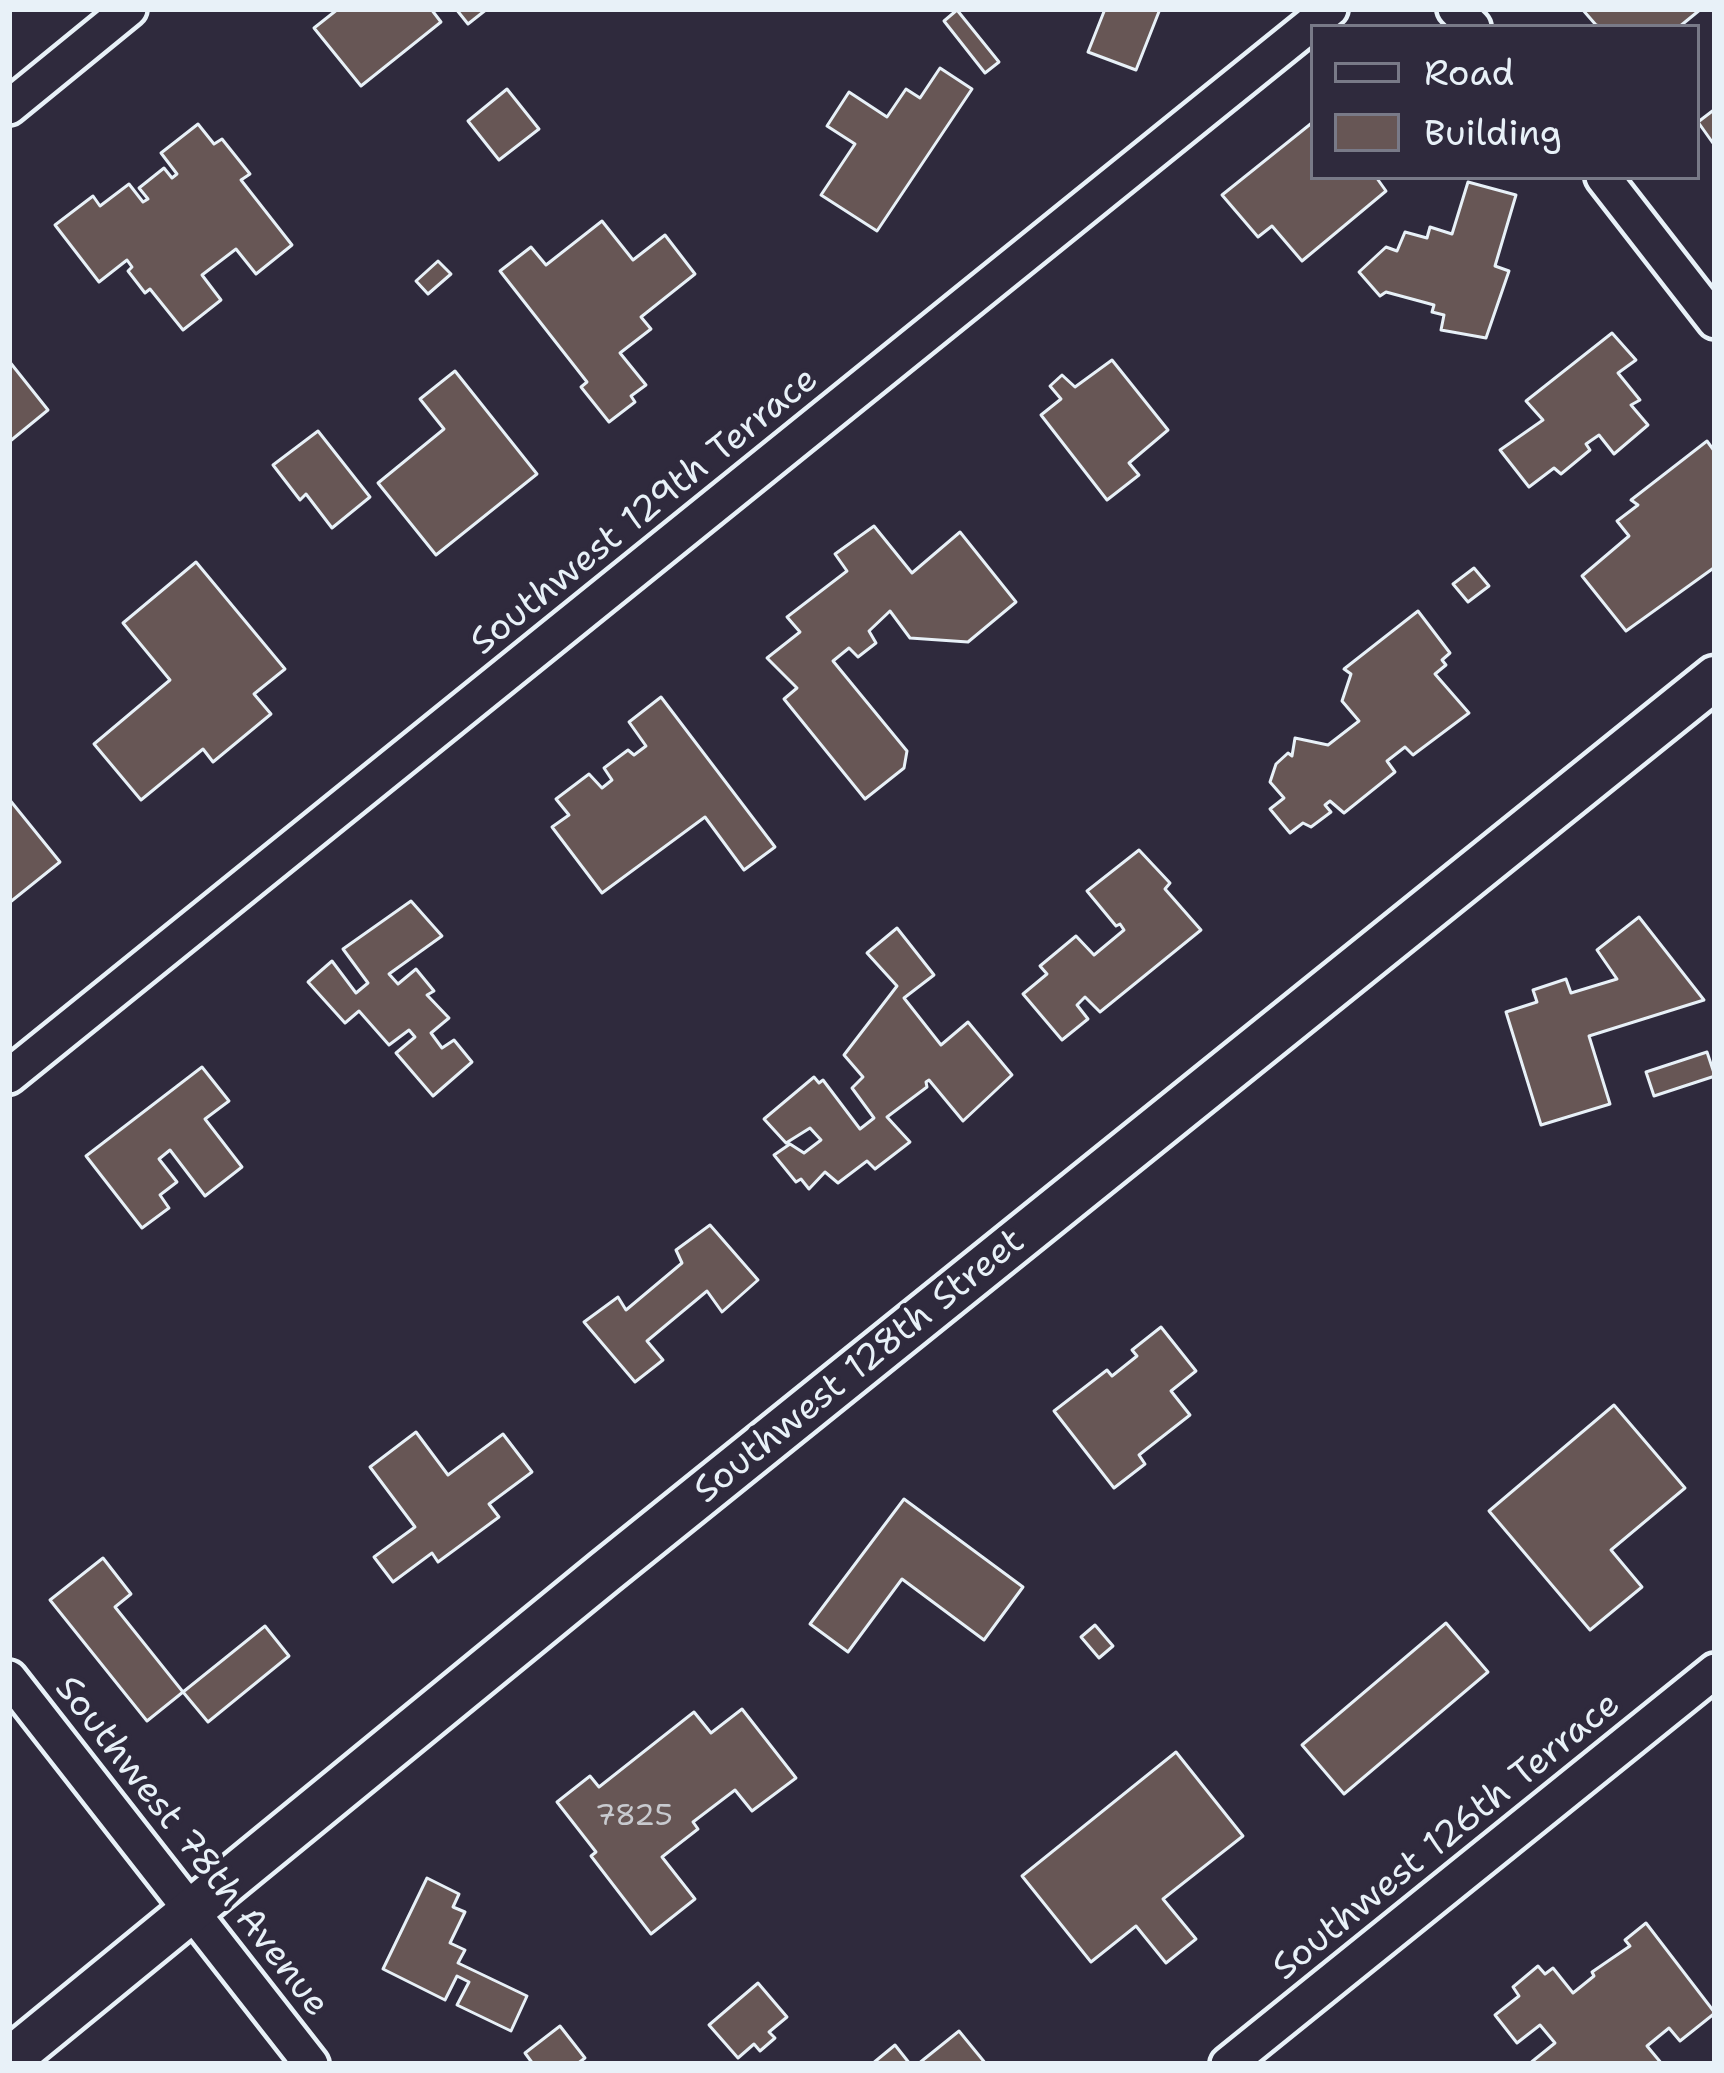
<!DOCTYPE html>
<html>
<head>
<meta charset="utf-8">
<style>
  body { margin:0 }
  #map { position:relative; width:1724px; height:2073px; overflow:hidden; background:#2f2a3d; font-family:"Shantell Sans",sans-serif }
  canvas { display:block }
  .frame { position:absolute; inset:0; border:12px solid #e8f1f8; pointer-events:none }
  .legend { position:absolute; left:1310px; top:24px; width:390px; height:156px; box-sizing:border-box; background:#2f2a3d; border:3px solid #797a88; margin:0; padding:15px 21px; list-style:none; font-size:36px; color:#e8f1f8 }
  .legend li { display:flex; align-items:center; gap:24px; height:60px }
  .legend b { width:60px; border:3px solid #797a88 }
</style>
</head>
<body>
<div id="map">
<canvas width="1724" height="2073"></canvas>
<div class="frame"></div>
<ul class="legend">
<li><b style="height:15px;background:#2f2a3d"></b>Road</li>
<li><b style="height:33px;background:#675655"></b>Building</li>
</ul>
</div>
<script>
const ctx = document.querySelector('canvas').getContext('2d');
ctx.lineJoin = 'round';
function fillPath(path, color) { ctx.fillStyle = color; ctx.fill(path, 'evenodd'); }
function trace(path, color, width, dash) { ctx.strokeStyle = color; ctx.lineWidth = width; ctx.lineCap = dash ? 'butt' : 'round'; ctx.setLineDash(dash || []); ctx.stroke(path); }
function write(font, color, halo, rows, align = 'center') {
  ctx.font = font + ' "Shantell Sans",sans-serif'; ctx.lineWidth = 9; ctx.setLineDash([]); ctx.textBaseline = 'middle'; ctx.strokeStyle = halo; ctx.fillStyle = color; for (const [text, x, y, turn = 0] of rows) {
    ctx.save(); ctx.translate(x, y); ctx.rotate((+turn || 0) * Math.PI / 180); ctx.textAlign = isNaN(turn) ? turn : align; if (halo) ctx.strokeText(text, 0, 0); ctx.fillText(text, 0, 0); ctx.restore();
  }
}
const building = new Path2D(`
  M338,9H431L441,22L361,86L314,28Z
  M456,9H487L468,24Z
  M1105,9H1160L1136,70L1088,52Z
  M1582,9H1701L1679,27H1602L1596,25Z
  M957,10L999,62L985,73L944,21Z
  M940,68L972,89L877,231L821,195L855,144L827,126L849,92L887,117L906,89L920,98Z
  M507,89L539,129L499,160L468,121Z
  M1715,109V146L1698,122Z
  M1313,122V177H1376L1386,191L1302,261L1272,226L1258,237L1222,195Z
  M198,124L214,144L222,139L250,174L241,180L292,245L256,274L236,249L202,275L221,300L183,330L150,289L145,293L128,271L132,267L127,260L99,282L55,225L93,196L100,206L129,184L143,202L148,199L139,188L164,168L172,178L177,174L161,153Z
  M1468,182L1516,195L1495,266L1509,271L1486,338L1441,330L1444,315L1432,312L1434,305L1386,292L1380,296L1359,272L1386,247L1397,251L1405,232L1427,238L1430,227L1452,234Z
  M602,221L633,260L665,235L695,274L641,317L651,329L620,353L646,385L631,396L635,402L609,422L581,387L587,382L500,271L531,247L546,265Z
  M438,261L451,274L428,294L416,281Z
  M1612,333L1636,360L1618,373L1640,400L1631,405L1648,425L1614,454L1599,435L1586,444L1590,450L1561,474L1554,468L1529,487L1500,450L1543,420L1526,401Z
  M1112,360L1168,430L1129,463L1139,475L1107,500L1041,415L1061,399L1050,386L1062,375L1075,387Z
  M9,361L48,410L9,442Z
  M455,371L537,474L436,555L378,483L444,429L420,399Z
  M318,431L370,497L332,528L306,494L300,500L273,465Z
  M1707,441L1715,452V567L1626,631L1582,576L1629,536L1617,521L1638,505L1631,500Z
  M874,526L912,573L960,532L1016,602L968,642L910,638L890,611L869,631L876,643L858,657L849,648L833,661L907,751L904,768L865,799L784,699L797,688L767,658L800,632L787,617L847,571L835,554Z
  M196,562L285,669L254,694L271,714L213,762L203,749L141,800L94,744L170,680L123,623Z
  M1474,568L1489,586L1468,602L1453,584Z
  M1418,611L1450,653L1442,660L1446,665L1435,674L1469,713L1413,755L1405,747L1387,761L1395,772L1344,813L1330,801L1325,805L1331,812L1311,827L1303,823L1290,833L1270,809L1284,798L1270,782L1276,764L1288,753L1292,756L1295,738L1328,745L1359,721L1342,701L1351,674L1344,669Z
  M661,697L775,847L744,870L705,817L602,893L552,827L569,815L556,799L589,774L602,788L612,780L604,768L628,750L634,755L646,746L629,722Z
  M9,799L60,862L9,903Z
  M1139,850L1170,883L1165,889L1201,930L1100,1012L1085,997L1077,1005L1088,1019L1062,1040L1023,994L1047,974L1040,966L1076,936L1094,955L1124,930L1120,924L1116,926L1087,891Z
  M411,901L442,936L389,974L398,984L416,969L434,991L427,995L449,1018L431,1033L442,1048L454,1040L472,1062L433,1096L396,1053L415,1037L409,1030L389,1045L359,1011L345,1023L308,982L332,961L356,993L368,983L343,949Z
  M1639,917L1704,1000L1589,1036L1610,1104L1541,1125L1506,1012L1537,1002L1533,990L1566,979L1571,993L1617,979L1597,950Z
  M897,928L934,975L904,998L941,1045L968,1022L1012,1075L963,1121L929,1080L926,1082L927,1087L887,1117L910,1142L875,1169L867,1161L838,1183L825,1172L809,1189L801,1179L796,1182L774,1155L790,1144L804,1153L821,1140L810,1128L786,1143L764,1119L814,1077L819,1083L823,1080L860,1129L874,1118L852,1088L863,1077L844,1055L897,986L867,953Z
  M1707,1052L1715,1076L1654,1096L1646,1072Z
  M202,1067L229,1101L205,1119L242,1167L205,1196L170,1150L159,1159L177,1182L160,1195L169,1208L142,1228L86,1156Z
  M710,1225L758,1280L722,1312L707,1291L647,1341L663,1360L635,1382L584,1322L618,1297L626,1310L682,1263L676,1250Z
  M1161,1327L1196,1371L1171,1391L1190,1415L1139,1455L1145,1464L1114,1488L1054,1411L1107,1370L1112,1376L1137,1356L1132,1350Z
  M1614,1405L1685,1488L1611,1550L1642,1587L1590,1630L1489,1511Z
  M416,1432L448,1475L503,1434L532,1472L489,1504L499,1517L438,1562L432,1553L393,1582L374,1557L415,1527L370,1467Z
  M904,1499L1023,1587L984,1640L902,1579L848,1652L810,1624Z
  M103,1558L131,1594L115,1607L183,1692L147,1721L50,1600Z
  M1446,1623L1488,1672L1344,1794L1302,1745Z
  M1095,1625L1113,1646L1099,1658L1081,1637Z
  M265,1626L289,1656L208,1722L183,1692Z
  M742,1709L796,1778L752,1811L735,1790L693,1822L698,1829L662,1857L695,1899L651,1934L591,1856L596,1852L557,1802L590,1776L599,1787L694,1712L711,1733Z
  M1176,1752L1243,1836L1163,1899L1196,1939L1166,1963L1136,1926L1091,1962L1022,1876Z
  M427,1878L459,1894L453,1907L465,1912L450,1943L465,1950L458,1963L527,1996L511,2031L457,2005L469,1982L457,1976L445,2000L383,1969Z
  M1646,1923L1715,2013L1680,2041L1669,2028L1647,2046L1662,2064H1529L1555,2043L1540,2025L1517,2043L1495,2015L1519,1996L1513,1987L1538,1966L1545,1974L1553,1968L1573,1993L1594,1976L1592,1972L1630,1946L1625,1940Z
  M758,1983L787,2017L769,2032L775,2038L760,2051L754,2044L738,2058L709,2025Z
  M560,2026L585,2058L577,2064H533L525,2053Z
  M959,2031L986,2064H918Z
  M895,2045L910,2064H872Z`);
fillPath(building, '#675655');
trace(building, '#e8f1f8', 3);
const minor = new Path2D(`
  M1455,9L1473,27
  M9,107L129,9
  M1603,177L1715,321
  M9,1076L1330,9
  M9,1678L311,2064
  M1228,2064L1715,1671`);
const tertiary = new Path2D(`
  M9,2060L605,1572L1715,678`);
trace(minor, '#e8f1f8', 42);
trace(tertiary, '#e8f1f8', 51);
trace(minor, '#2f2a3d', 33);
trace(tertiary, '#2f2a3d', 42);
write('30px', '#c8cacf', null, [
  ["7825",634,1817]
]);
write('36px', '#e8f1f8', '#2f2a3d', [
  ["Southwest 129th Terrace",645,512,-39],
  ["Southwest 128th Street",860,1367,-39],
  ["Southwest 126th Terrace",1447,1837,-39],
  ["Southwest 78th Avenue",191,1847,52]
]);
</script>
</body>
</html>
